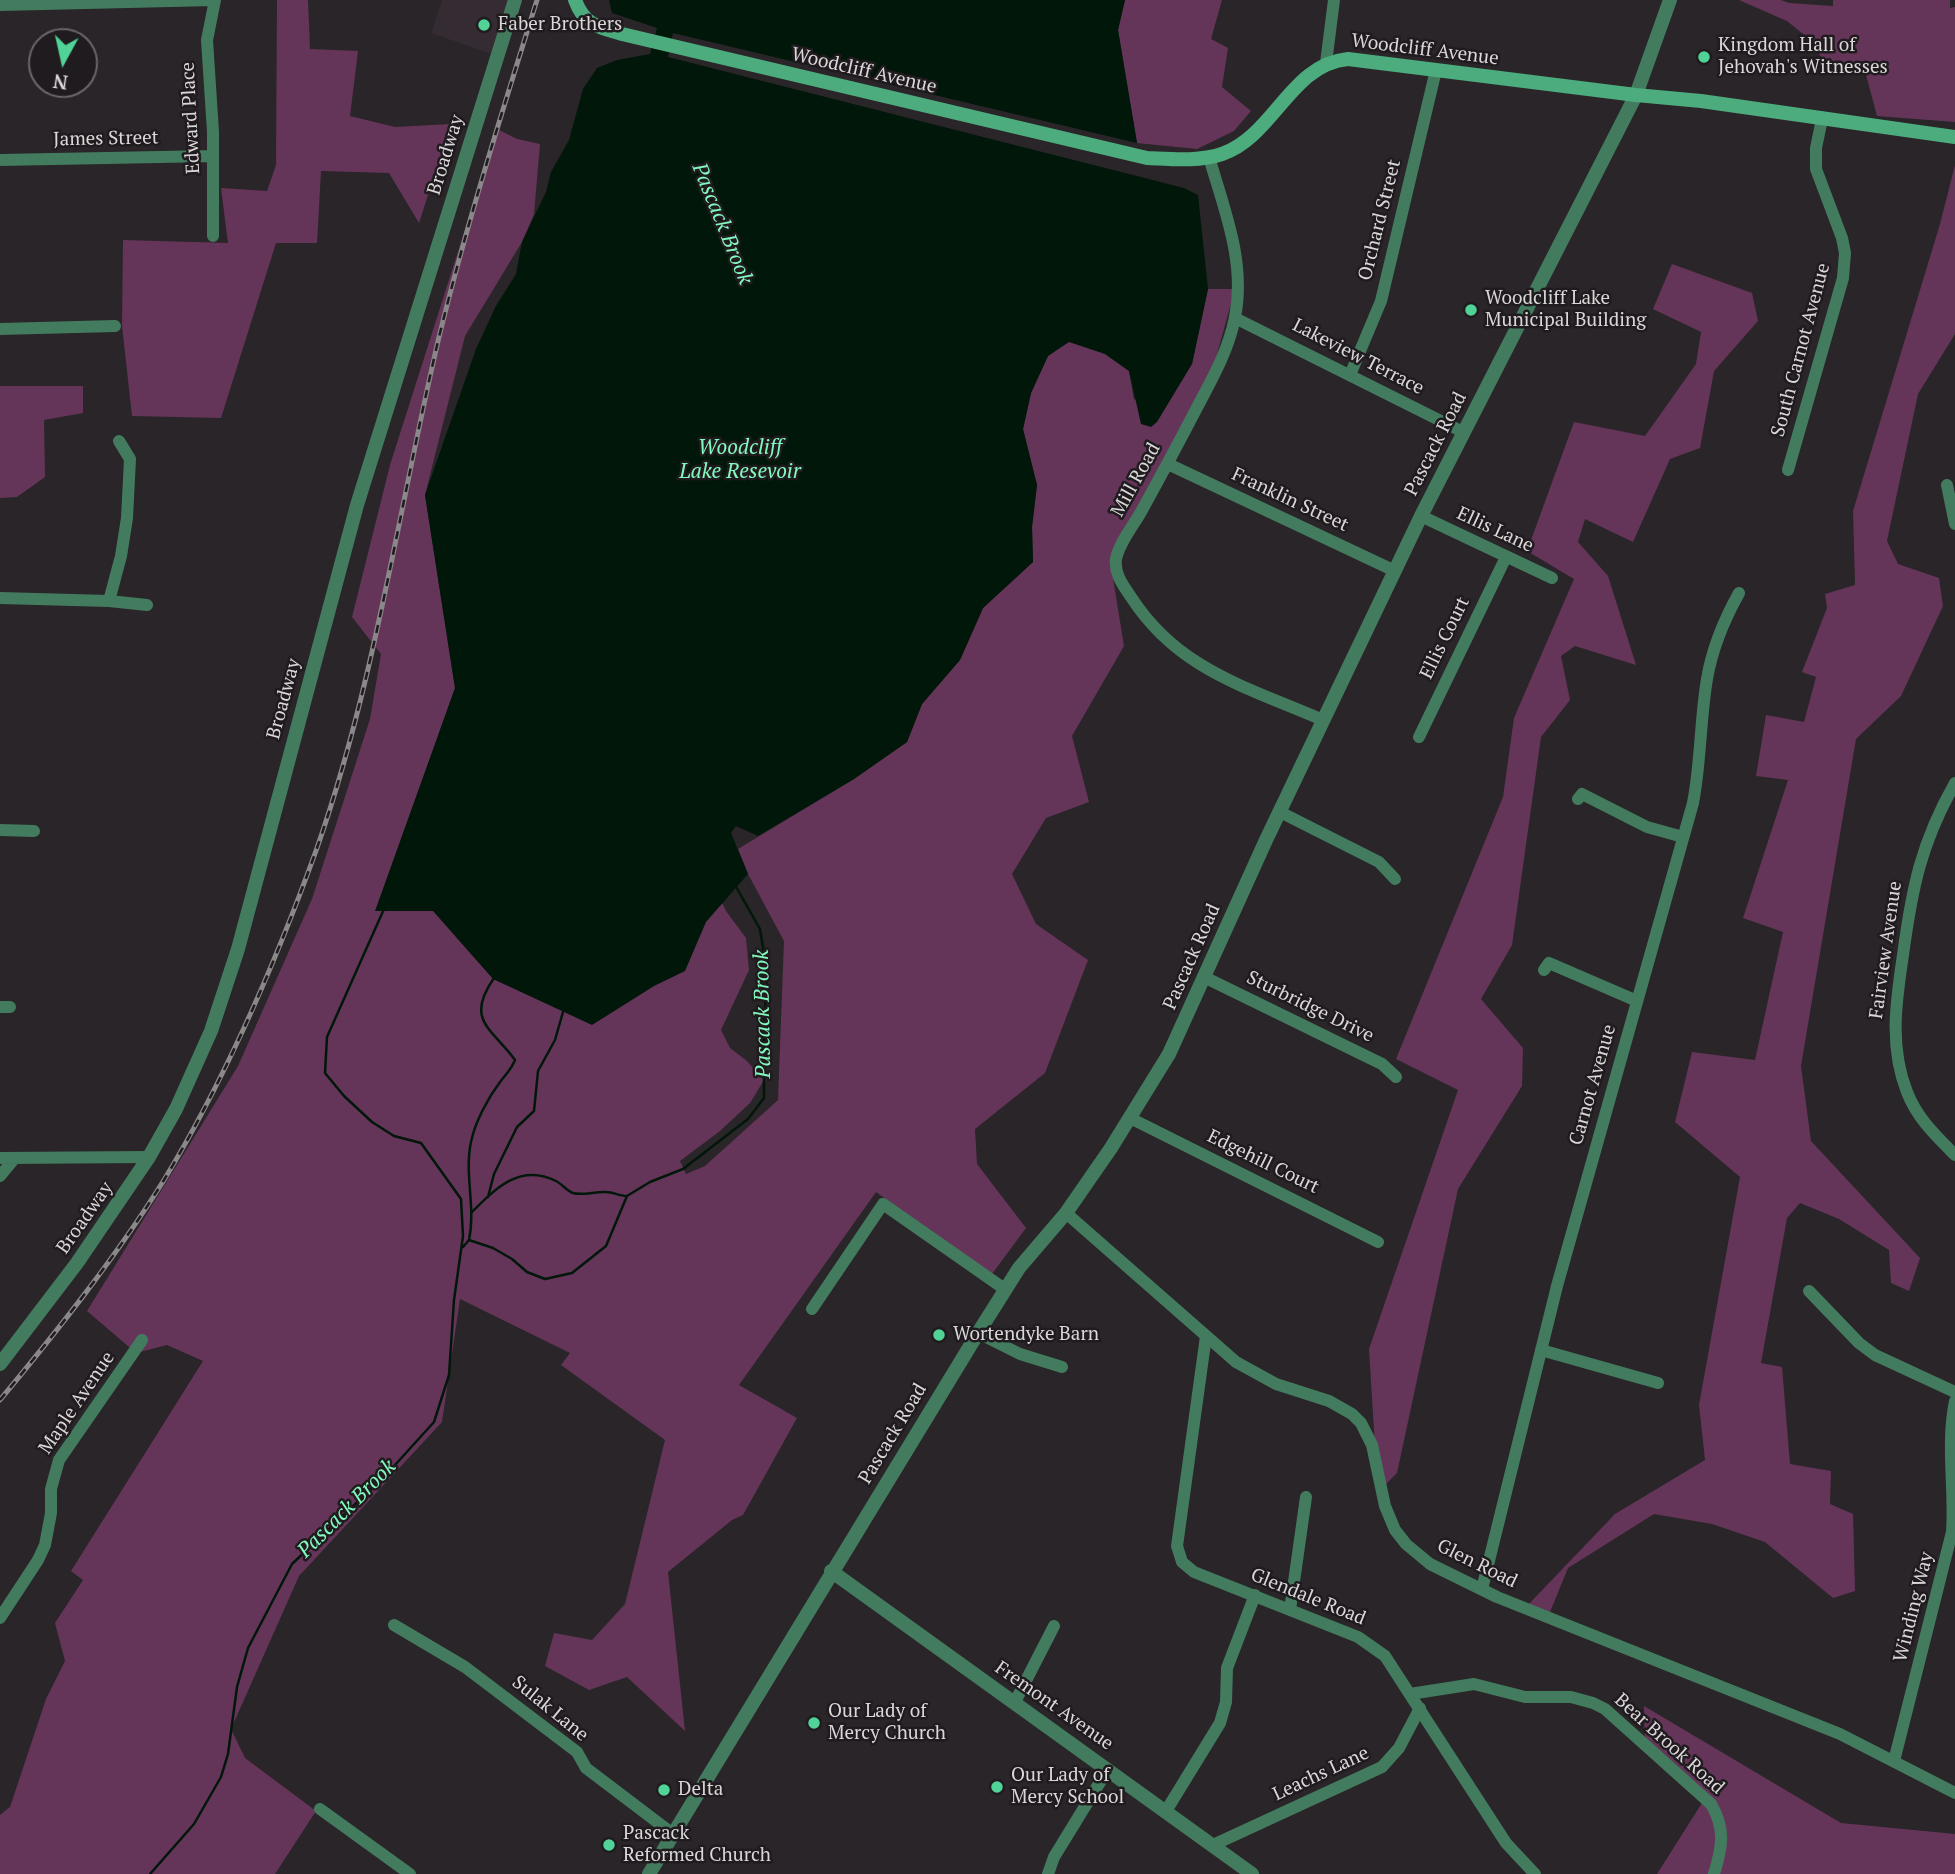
<!DOCTYPE html>
<html>
<head>
<meta charset="utf-8">
<style>
  body { margin:0 }
  #map { position:relative; width:1955px; height:1874px; overflow:hidden; background:#292528; font-family:"PT Serif",serif }
  canvas { display:block }
  .north { position:absolute; left:28px; top:28px; width:70px; height:70px; box-sizing:border-box; background:#201b1e; border:2px solid #6a6669; border-radius:50%; rotate:188deg; font-size:19px; font-weight:700; line-height:28px; text-align:center; color:#dad7d9 }
  .north::after { content:''; display:block; margin:auto; width:24px; height:32px; background:#51d397; clip-path:polygon(50% 0,100% 100%,50% 72%,0 100%) }
</style>
</head>
<body>
<div id="map">
<canvas width="1955" height="1874"></canvas>
<div class="north">N</div>
</div>
<script>
const ctx = document.querySelector('canvas').getContext('2d');
ctx.lineJoin = 'round';
function fillPath(path, color) { ctx.fillStyle = color; ctx.fill(path, 'evenodd'); }
function trace(path, color, width, dash) { ctx.strokeStyle = color; ctx.lineWidth = width; ctx.lineCap = dash ? 'butt' : 'round'; ctx.setLineDash(dash || []); ctx.stroke(path); }
function write(font, color, halo, rows, align = 'center') {
  ctx.font = font + ' "PT Serif",serif'; ctx.lineWidth = 5; ctx.setLineDash([]); ctx.textBaseline = 'middle'; ctx.strokeStyle = halo; ctx.fillStyle = color; for (const [text, x, y, turn = 0] of rows) {
    ctx.save(); ctx.translate(x, y); ctx.rotate((+turn || 0) * Math.PI / 180); ctx.textAlign = isNaN(turn) ? turn : align; if (halo) ctx.strokeText(text, 0, 0); ctx.fillText(text, 0, 0); ctx.restore();
  }
}
fillPath(new Path2D(`
  M442,0H515L497,56L431,33Z`), '#352b32');
fillPath(new Path2D(`
  M277,0H308L310,49L358,51L350,116L395,127L451,124L419,223L389,173L321,171L317,243H276L221,418L132,416L122,326L123,240L228,243L221,188L267,191L276,165Z
  M1125,0H1222L1211,39L1228,48L1222,87L1251,111L1234,131L1197,149L1137,143L1118,30Z
  M1739,0H1781L1789,3L1833,6V0H1950V8L1955,7V122L1877,116L1865,71L1824,63L1813,42L1787,21Z
  M497,129L517,139L540,144L534,214L522,242L465,336L425,495L455,688L410,816L700,858L726,911L746,938L749,970L721,1030L730,1048L747,1061L764,1080L750,1103L720,1131L680,1161L686,1174L705,1166L778,1100L784,941L748,874L738,849L854,779L907,742L922,704L960,660L983,608L1033,562L1032,527L1037,485L1023,429L1031,393L1048,356L1069,341L1105,354L1129,371L1134,400L1192,364L1208,289H1235L1214,365L1111,566L1124,646L1072,736L1089,802L1046,818L1012,874L1036,924L1088,960L1045,1073L975,1129L977,1164L1026,1228L992,1274L876,1192L739,1385L797,1418L743,1515L732,1520L668,1572L685,1731L627,1677L589,1690L545,1666L554,1633L592,1640L625,1604L665,1440L561,1365L570,1353L460,1299L442,1422L299,1576L231,1729L245,1758L316,1811L275,1874H0V1815L10,1807L46,1699L65,1661L55,1623L83,1580L71,1571L203,1361L167,1345L136,1353L87,1311L238,1066L312,899L370,719L381,654L352,617L390,465Z
  M1955,165V334L1918,394L1887,541L1898,564L1939,578L1943,606L1901,696L1856,739L1801,1066L1811,1141L1920,1258L1909,1291L1891,1283L1889,1250L1839,1219L1800,1203L1787,1218L1761,1363L1782,1367L1790,1464L1831,1471L1830,1504L1853,1514L1855,1591L1833,1598L1765,1542L1712,1524L1654,1514L1568,1568L1548,1617L1525,1608L1615,1514L1705,1460L1699,1405L1740,1177L1675,1122L1692,1052L1755,1060L1783,932L1743,918L1788,780L1756,776L1766,715L1804,722L1816,677L1802,672L1827,608L1825,594L1855,585L1853,511L1940,224Z
  M1672,264L1752,293L1758,321L1714,371L1700,448L1670,459L1633,542L1585,519L1578,542L1608,576L1636,665L1575,646L1561,656L1570,700L1541,737L1512,945L1481,999L1523,1048L1522,1086L1458,1189L1397,1473L1381,1489L1376,1463L1369,1349L1458,1090L1396,1059L1503,797L1514,718L1574,579L1527,551L1574,422L1645,436L1696,364L1701,332L1653,309Z
  M83,386V413L44,420L45,477L17,497L0,498V386Z
  M1644,1706L1841,1823L1955,1834V1874H1657L1702,1803L1645,1750Z`), '#653559');
fillPath(new Path2D(`
  M609,0H1125L1118,30L1137,143L673,33L668,57L1184,188L1198,195L1208,289L1192,364L1157,422L1151,427L1141,424L1129,371L1105,354L1069,342L1048,356L1031,393L1023,429L1037,485L1032,527L1033,562L983,608L960,660L922,704L907,742L854,779L758,836L736,826L731,833L748,874L706,922L685,971L654,986L592,1025L493,979L433,911H375L455,688L425,495L476,349L496,306L516,274L522,242L546,192L551,172L569,140L583,89L597,68L617,60L650,54L657,28L612,13Z`), '#00170a');
trace(new Path2D(`
  M488,1197L494,1174L517,1127L534,1111L538,1071L555,1040L563,1012
  M472,1212C496,1188 520,1163 556,1181C562,1184 567,1191 573,1193C583,1196 596,1191 606,1192C613,1192 619,1196 627,1196
  M469,1240C476,1207 464,1174 471,1142C475,1122 488,1098 500,1082C506,1074 511,1070 515,1060C493,1029 464,1021 494,978
  M463,1247L469,1240L493,1248L512,1259L527,1272L545,1279L572,1273L606,1246L627,1196L650,1182L683,1169L748,1119L764,1098V1030L767,972L760,929L735,885
  M150,1874L194,1824L221,1777L228,1754L237,1687L248,1648L292,1564L385,1476L434,1422L449,1375L454,1300L463,1236L461,1199L421,1143L394,1136L372,1122L344,1096L325,1073L327,1037L384,909`), '#00170a', 2.5);
trace(new Path2D(`
  M0,5L214,0
  M1326,63L1334,0
  M1209,157C1224,209 1246,262 1235,317C1228,354 1208,386 1191,419C1175,450 1158,481 1141,512C1133,526 1119,543 1116,559C1114,574 1123,585 1131,597C1178,670 1247,687 1323,720
  M0,160L213,156
  M213,236V132L207,40L215,0
  M1235,318L1463,432
  M0,329L115,326
  M1350,375L1381,301L1436,70
  M1168,464L1395,571
  M1788,470L1843,278L1845,253L1842,238L1816,169V148L1822,119
  M1947,485L1955,524
  M1421,516L1552,578
  M0,598L109,601L147,605
  M109,601L121,556L127,518L130,459L119,441
  M1419,737L1506,557
  M1955,783C1921,843 1912,888 1903,955C1896,1002 1889,1046 1907,1092C1917,1118 1935,1135 1955,1155
  M1578,799L1582,794L1647,827L1683,837
  M1280,812L1379,862L1395,879
  M0,830L34,831
  M1544,970L1549,963L1637,1001
  M1204,977L1382,1064L1396,1077
  M0,1007H10
  M1130,1118L1378,1242
  M0,1158L149,1157
  M0,1176L15,1158
  M1066,1213L1236,1362L1276,1384L1329,1401L1352,1414L1361,1423L1372,1445L1385,1506L1395,1530L1406,1544L1430,1564L1497,1597L1840,1734L1955,1793
  M1809,1291L1859,1343L1875,1355L1955,1392
  M812,1309L883,1204L1006,1290
  M978,1333L1020,1354L1062,1367
  M1206,1336L1177,1546L1182,1562L1194,1572L1358,1637L1385,1656L1506,1843L1535,1874
  M1541,1350L1658,1383
  M1482,1589L1557,1286L1693,803C1701,762 1700,720 1707,679C1712,649 1724,620 1739,593
  M1290,1610L1306,1497
  M0,1618L38,1560L45,1545L51,1513V1489L59,1460L142,1340
  M394,1625L465,1667L577,1752L586,1768L673,1834
  M1410,1694L1474,1684L1525,1697H1571L1593,1703L1605,1709L1711,1804C1726,1829 1722,1848 1714,1874
  M1015,1702L1054,1626
  M1894,1761L1952,1532C1955,1488 1946,1445 1955,1401
  M320,1809L410,1874
  M1166,1811L1220,1723L1226,1702L1227,1668L1255,1595
  M1213,1845L1382,1767L1399,1748L1420,1708
  M1048,1874L1054,1857L1108,1769`), '#437b5f', 12);
trace(new Path2D(`
  M0,1364L77,1263L149,1157L176,1109L211,1031L238,949L357,505L515,0
  M831,1571L1252,1874
  M649,1874L978,1333L1019,1268L1066,1213L1111,1148L1169,1054L1266,840L1421,516L1636,95L1670,0`), '#437b5f', 14);
trace(new Path2D(`
  M575,0C584,25 598,27 622,34L1147,158C1171,159 1198,162 1222,154C1274,136 1291,64 1348,59L1636,95L1701,101L1955,137`), '#4dac7e', 14);
const rail = new Path2D(`
  M0,1400C58,1330 116,1257 164,1180C227,1076 276,962 317,848C375,682 399,507 439,337C467,223 502,112 537,0`);
trace(rail, '#8b888a', 5);
trace(rail, '#201b1e', 2.5, [8]);
for (const [x, y, r, color] of [
  [484,25,7,"#51d397"],
  [1704,57,7,"#51d397"],
  [1471,310,7,"#51d397"],
  [939,1335,7,"#51d397"],
  [814,1723,7,"#51d397"],
  [997,1787,7,"#51d397"],
  [664,1790,7,"#51d397"],
  [609,1845,7,"#51d397"]
]) { const dot = new Path2D(); dot.arc(x, y, r, 0, 2 * Math.PI); ctx.fillStyle = color; ctx.fill(dot); trace(dot, '#201b1e', 2.5); }
write('19px', '#dad7d9', '#201b1e', [
  ["Faber Brothers",498,25],
  ["Kingdom Hall of",1718,46],
  ["Jehovah's Witnesses",1718,68],
  ["Woodcliff Lake",1485,299],
  ["Municipal Building",1485,321],
  ["Wortendyke Barn",953,1335],
  ["Our Lady of",828,1712],
  ["Mercy Church",828,1734],
  ["Our Lady of",1011,1776],
  ["Mercy School",1011,1798],
  ["Delta",678,1790],
  ["Pascack",623,1834],
  ["Reformed Church",623,1856]
], 'left');
write('19px', '#dad7d9', '#201b1e', [
  ["Woodcliff Avenue",1425,50,7],
  ["Woodcliff Avenue",864,71,13],
  ["Edward Place",191,118,-93],
  ["James Street",106,139,-1],
  ["Broadway",446,155,-73],
  ["Orchard Street",1380,220,-76],
  ["South Carnot Avenue",1801,350,-75],
  ["Lakeview Terrace",1358,357,27],
  ["Pascack Road",1436,444,-63],
  ["Mill Road",1136,480,-61],
  ["Franklin Street",1290,500,25],
  ["Ellis Lane",1495,530,25],
  ["Ellis Court",1445,638,-64],
  ["Broadway",284,699,-75],
  ["Fairview Avenue",1886,950,-82],
  ["Pascack Road",1192,957,-66],
  ["Sturbridge Drive",1310,1007,26],
  ["Carnot Avenue",1593,1085,-74],
  ["Edgehill Court",1263,1162,26],
  ["Broadway",85,1218,-55],
  ["Maple Avenue",77,1403,-56],
  ["Pascack Road",893,1434,-59],
  ["Glen Road",1477,1564,26],
  ["Glendale Road",1308,1597,22],
  ["Winding Way",1914,1607,-76],
  ["Fremont Avenue",1054,1706,35],
  ["Sulak Lane",550,1709,39],
  ["Bear Brook Road",1669,1744,42],
  ["Leachs Lane",1321,1774,-25]
]);
write('italic 21px', '#82f9be', '#201b1e', [
  ["Pascack Brook",722,224,68],
  ["Woodcliff",740,448],
  ["Lake Resevoir",740,472],
  ["Pascack Brook",763,1014,-91],
  ["Pascack Brook",347,1509,-45]
]);
</script>
</body>
</html>
